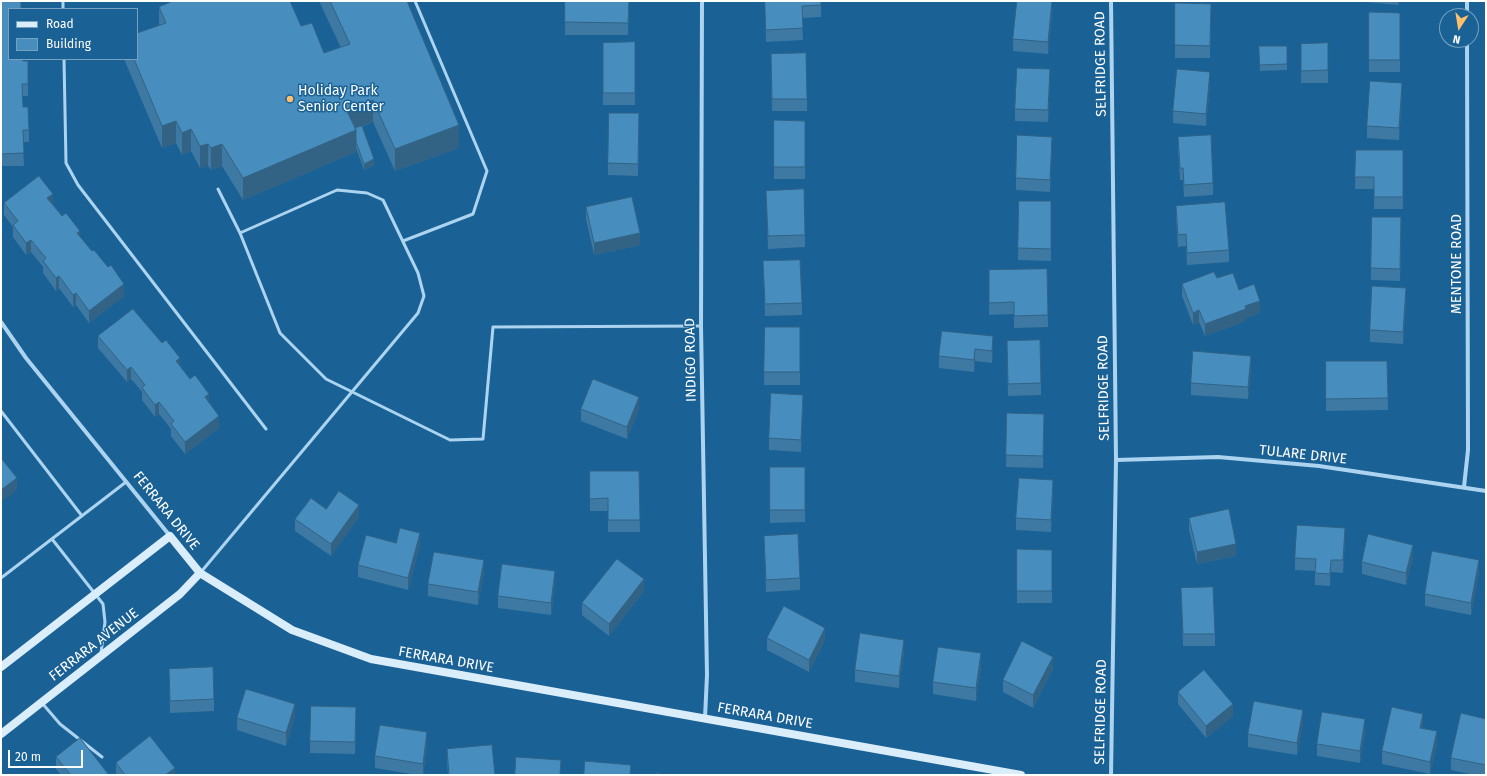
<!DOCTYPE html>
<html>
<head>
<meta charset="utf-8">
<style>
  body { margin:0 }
  #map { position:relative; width:1487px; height:776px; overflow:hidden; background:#1a6195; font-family:"Fira Sans",sans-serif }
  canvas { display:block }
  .frame { position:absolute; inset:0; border:2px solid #fff; pointer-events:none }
  .legend { position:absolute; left:8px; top:8px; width:130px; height:52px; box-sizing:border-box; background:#1a6195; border:1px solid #76a0bf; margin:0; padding:5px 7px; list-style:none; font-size:12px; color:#fff }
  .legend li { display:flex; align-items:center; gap:8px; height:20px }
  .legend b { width:20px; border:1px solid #76a0bf }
  .north { position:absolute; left:1439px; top:8px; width:40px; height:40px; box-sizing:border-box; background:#1a6195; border:1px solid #76a0bf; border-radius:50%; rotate:192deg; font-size:11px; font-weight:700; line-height:16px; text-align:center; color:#fff }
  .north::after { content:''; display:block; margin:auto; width:14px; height:18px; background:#ffbf6b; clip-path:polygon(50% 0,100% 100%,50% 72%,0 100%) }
  .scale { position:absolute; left:8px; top:750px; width:75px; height:18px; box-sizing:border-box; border:2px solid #fff; border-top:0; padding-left:5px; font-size:12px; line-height:14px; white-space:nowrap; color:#fff; -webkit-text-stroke:3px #1a6195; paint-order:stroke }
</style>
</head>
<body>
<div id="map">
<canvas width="1487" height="776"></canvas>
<div class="frame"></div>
<ul class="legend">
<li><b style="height:5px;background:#daedfb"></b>Road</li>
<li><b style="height:11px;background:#478dbe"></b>Building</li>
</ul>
<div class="north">N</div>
<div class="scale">20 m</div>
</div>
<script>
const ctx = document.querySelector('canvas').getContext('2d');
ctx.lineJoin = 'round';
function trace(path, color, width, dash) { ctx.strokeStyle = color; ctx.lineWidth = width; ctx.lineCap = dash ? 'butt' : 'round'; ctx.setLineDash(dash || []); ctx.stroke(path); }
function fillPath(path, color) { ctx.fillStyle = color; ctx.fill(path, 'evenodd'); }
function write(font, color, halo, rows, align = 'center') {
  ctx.font = font + ' "Fira Sans",sans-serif'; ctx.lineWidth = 3; ctx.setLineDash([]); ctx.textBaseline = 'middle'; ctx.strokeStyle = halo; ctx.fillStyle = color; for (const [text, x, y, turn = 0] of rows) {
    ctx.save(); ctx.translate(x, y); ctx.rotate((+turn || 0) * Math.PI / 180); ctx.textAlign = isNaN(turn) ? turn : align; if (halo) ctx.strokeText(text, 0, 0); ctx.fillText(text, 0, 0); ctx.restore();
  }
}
trace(new Path2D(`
  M63,1V9
  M64,59L66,163L78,185L266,429
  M218,189L240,233L280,333L326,379L450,440L483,439L493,327L701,326
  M403,241L473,214L487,171L415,1
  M1,411L82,516
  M52,539L103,604L105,622L101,653
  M201,572L418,313L424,296L418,273L383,200L367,193L337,190L240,233
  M1,578L126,482
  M42,703L60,724L102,757`), '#acd4f0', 3);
trace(new Path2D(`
  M702,1L701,326L707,675L705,718
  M1111,1L1116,460L1111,775
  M1467,1V16
  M1,322L26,358L170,536
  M1116,460L1218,457L1319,466L1486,491
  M1464,487L1468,450L1467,40`), '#acd4f0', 4);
trace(new Path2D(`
  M1,667L170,536L200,573L292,630L371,659L1021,775
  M1,734L180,594L200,573`), '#daedfb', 8);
fillPath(new Path2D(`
  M1,1L23,61L28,84V96H22L23,107L29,130V142H23L24,166H1Z
  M319,1H407L459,148L395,171L373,122L362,127L374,165L364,170L356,148V152L243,200L222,166L211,170L208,166L200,168L191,151L182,155L176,143L162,148L124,59H137L159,25V7L301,26L324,53L341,48Z
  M565,1H629L628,35H565Z
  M765,1H821V17L802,18L803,40L766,42Z
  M1366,1H1399L1398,5L1366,2Z
  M1175,3L1211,4L1210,58H1175Z
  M1369,12L1400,13V72H1369Z
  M1052,13L1048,54L1013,51V39Z
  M635,42V105H603V43Z
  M1328,43V83H1301V44Z
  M1259,46H1287V70L1260,71Z
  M771,66L807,99V111H772Z
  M1050,81L1048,122L1015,121V109Z
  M1210,84L1206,126L1173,123V111Z
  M1402,95L1399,140L1367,138V126Z
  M774,120L805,121V179H774Z
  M639,126L638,176L608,175V163Z
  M1178,137L1213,183V195L1184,197L1183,180H1180L1178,149Z
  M1052,149L1050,192L1016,190V178Z
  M1356,150H1403V209H1374V189H1355Z
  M766,191L805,235V247L768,249Z
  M1019,201H1051V261L1018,260Z
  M4,203L53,204L62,216L80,237L124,296L89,323L76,305L73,307L59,288L56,291L43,273V267L31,252L26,255L13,237V227L4,215Z
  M1176,206L1229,250V262L1187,265L1186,246L1178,247L1176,218Z
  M586,207L640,245L594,255L586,219Z
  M1401,229L1400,281L1371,280V268Z
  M763,261L802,303V315L765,316Z
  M1047,269L1048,327L1014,328V314L989,315V270Z
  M1217,278L1239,290L1260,313L1246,318V321L1205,336L1199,322L1193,325L1182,296V284Z
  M1406,300L1403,344L1370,342V330Z
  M765,327H800V385H764Z
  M942,331L993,348L992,363L975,361L974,372L939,368V356Z
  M98,336L180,366L209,403L219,428L185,454L171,436V429L159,414L155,417L142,400V392L131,379L127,382L98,348Z
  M1007,341L1041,383V395L1008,396Z
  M1326,361H1387L1388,410L1326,411Z
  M1251,368L1248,399L1191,395V383Z
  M803,407L801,452L769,450V438Z
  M581,409H639L627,439L581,421Z
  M1007,413L1044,426L1043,468L1006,467Z
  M770,467H805V522L770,523Z
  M590,471H639L640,532H608V511H590Z
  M1053,492L1051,532L1016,530V518Z
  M326,509L359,517L331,556L295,531V519Z
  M1189,518L1236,556L1197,564L1189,530Z
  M764,536L800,578V590L766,592Z
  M1345,540L1343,573L1331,572L1330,586L1315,585V571L1295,570V558Z
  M420,545L408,590L358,577V565Z
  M1017,549L1052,550V603H1017Z
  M1413,557L1406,585L1362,574V562Z
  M484,572L478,605L428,596V584Z
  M1479,572L1471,615L1425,606V594Z
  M555,583L551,615L498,608V596Z
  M1181,588L1215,634V646H1183Z
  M644,591L609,636L582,615V603Z
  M767,638L825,640L809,672L767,650Z
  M904,652L899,688L855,682V670Z
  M981,666L976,701L933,694V682Z
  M169,669L214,699V711L170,713Z
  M1053,669L1033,708L1003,692V680Z
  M1178,692L1233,716L1206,738L1178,704Z
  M295,716L286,746L237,730V718Z
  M356,719L355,754L310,753V741Z
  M1486,719V775H1474L1451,770V758Z
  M1303,722L1297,755L1248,747V734Z
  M1423,726L1422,728L1437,743L1430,774L1382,764V751Z
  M1365,731L1360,763L1317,756V744Z
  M427,744L423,775H417L375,768V756Z
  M447,749L495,775H448L447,761Z
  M56,757L109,775H61L56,769Z
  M116,763L175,775H116Z`), '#3d79a3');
fillPath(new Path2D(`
  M1052,1V13L1048,54V42Z
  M1050,69V81L1048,122V110Z
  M1210,72V84L1206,126V114Z
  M1402,83V95L1399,140V128Z
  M373,100V122L351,131L347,111Z
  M176,121V143L162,148V126Z
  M459,125V148L395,171V149Z
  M191,129V151L182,155V133Z
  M356,130V152L243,200V178Z
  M1052,137V149L1050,192V180Z
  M208,144V166L200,168V146Z
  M222,144V166L211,170V148Z
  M374,159V165L364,170V164Z
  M53,194V206L47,198Z
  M80,231V243L77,233Z
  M640,233V245L594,255V243Z
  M31,240V252L26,255V243Z
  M59,276V288L56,291V278Z
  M124,284V296L89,323V311Z
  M1406,288V300L1403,344V332Z
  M76,293V305L73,307V295Z
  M1260,301V313L1246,318V321L1205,336V324L1245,306Z
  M1199,310V322L1193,325V313Z
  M993,336V348L992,363V351Z
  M975,349V361L974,372V360Z
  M1251,356V368L1248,399V387Z
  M180,358V370L176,361Z
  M131,367V379L127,382V370Z
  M209,394V406L205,397Z
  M803,395V407L801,452V440Z
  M639,397V409L627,439V427Z
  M159,402V414L155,417V405Z
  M219,416V428L185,454V442Z
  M17,478V490L1,502V490Z
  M1053,480V492L1051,532V520Z
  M359,505V517L331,556V544Z
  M1345,528V540L1343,573V560Z
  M420,533V545L408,590V578Z
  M1236,544V556L1197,564V552Z
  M1413,545V557L1406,585V573Z
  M484,560V572L478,605V592Z
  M1331,560V572L1330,586V574Z
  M1479,560V572L1471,615V603Z
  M555,571V583L551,615V603Z
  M644,579V591L609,636V624Z
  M825,628V640L809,672V660Z
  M904,640V652L899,688V676Z
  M981,653V666L976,701V688Z
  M1053,657V669L1033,708V695Z
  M295,704V716L286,746V733Z
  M1233,704V716L1206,738V726Z
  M1303,710V722L1297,755V743Z
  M1423,714V726L1420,740V728Z
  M1365,719V731L1360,763V751Z
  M1437,731V743L1430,774V762Z
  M427,732V744L423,775V764Z
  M175,768V775H165Z`), '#326385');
const building = new Path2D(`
  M1,1H21V9H9V59H23V61H28V84H22L23,107H28L29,130H23L24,153L1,154Z
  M173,1H290L301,26L312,23L324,53L350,44L330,1H407L459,125L395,149L373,100L347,111L356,130L243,178L222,144L211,148L208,144L200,146L191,129L182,133L176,121L162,126L134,59H137V33L166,23L159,7Z
  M565,1H629L628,23L565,22Z
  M765,1H821V5L802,6L803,28L766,30Z
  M1017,1H1052L1048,42L1013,39Z
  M1175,3L1211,4L1210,46L1175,45Z
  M1369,12L1400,13V60H1369Z
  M635,42V93H603V43Z
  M1328,43V70L1301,71V44Z
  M1259,46H1287V64L1260,65Z
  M806,53L807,99H772L771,54Z
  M1017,68L1050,69L1048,110L1015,109Z
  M1177,69L1210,72L1206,114L1173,111Z
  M1370,81L1402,83L1399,128L1367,126Z
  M609,113H639L638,164L608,163Z
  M774,120L805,121V167H774Z
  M362,126L374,159L364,164L356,142V130L355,128Z
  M1017,135L1052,137L1050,180L1016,178Z
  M1211,135L1213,183L1184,185L1183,168H1180L1178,137Z
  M1356,150H1403V197H1374V177H1355Z
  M39,176L53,194L47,198L62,216L66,213L80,231L77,233L92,251L94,250L108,267L111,265L124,284L89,311L76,293L73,295L59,276L56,278L43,261L46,258L31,240L26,243L13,225L18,221L4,203Z
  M804,189L805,235L768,236L766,191Z
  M632,197L640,233L594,243L586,207Z
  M1019,201H1051V249L1018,248Z
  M1225,202L1229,250L1187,253L1186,234L1178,235L1176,206Z
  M1372,217H1401L1400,269L1371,268Z
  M800,260L802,303L765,304L763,261Z
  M1047,269L1048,315L1014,316V302L989,303V270Z
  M1214,272L1217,278L1233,273L1239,290L1254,284L1260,301L1245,306L1246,309L1205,324L1199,310L1193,313L1182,284Z
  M1372,286L1406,288L1403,332L1370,330Z
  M133,309L162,343L166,340L180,358L176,361L190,379L195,375L209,394L205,397L219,416L185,442L171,424L174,421L159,402L155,405L142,388L145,385L131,367L127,370L98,336Z
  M765,327H800V372H764Z
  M942,331L993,336L992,351L975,349L974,360L939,356Z
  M1040,340L1041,383L1008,384L1007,341Z
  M1193,351L1251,356L1248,387L1191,383Z
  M1326,361H1387L1388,398L1326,399Z
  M593,379L639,397L627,427L581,409Z
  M771,393L803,395L801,440L769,438Z
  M1007,413L1044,414L1043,456L1006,455Z
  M1,458L17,478L1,490Z
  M770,467H805V510H770Z
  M590,471H639L640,520H608V498L590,499Z
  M1019,478L1053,480L1051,520L1016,518Z
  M339,491L359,505L331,544L295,519L311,498L326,509Z
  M1229,509L1236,544L1197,552L1189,518Z
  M1297,525L1345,528L1343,560H1331L1330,574L1315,573L1316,559L1295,558Z
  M400,528L420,533L408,578L358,565L366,535L396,543Z
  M798,534L800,578L766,580L764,536Z
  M1368,534L1413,545L1406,573L1362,562Z
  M1017,549L1052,550V591H1017Z
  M1432,551L1479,560L1471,603L1425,594Z
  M434,552L484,560L478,592L428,584Z
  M617,559L644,579L609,624L582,603Z
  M502,564L555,571L551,603L498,596Z
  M1213,587L1215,634H1183L1181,588Z
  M784,606L825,628L809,660L767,638Z
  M860,633L904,640L899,676L855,670Z
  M1022,641L1053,657L1033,695L1003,680Z
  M938,647L981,653L976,688L933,682Z
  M213,667L214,699L170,701L169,669Z
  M1204,670L1233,704L1206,726L1178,692Z
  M246,689L295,704L286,733L237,718Z
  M1254,701L1303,710L1297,743L1248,734Z
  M311,706L356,707L355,742L310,741Z
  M1392,707L1423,714L1420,728L1437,731L1430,762L1382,751Z
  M1322,712L1365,719L1360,751L1317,744Z
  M1461,713L1486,719V765L1451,758Z
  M380,725L427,732L423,764L375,756Z
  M150,736L175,768L165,775H125L116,763Z
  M80,738L109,775H71L56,757Z
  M492,745L495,775H449L447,749Z
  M516,757L561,760L560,775H515Z
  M585,761L631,765L630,775H584Z
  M656,773L666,775H655Z`);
fillPath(building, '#478dbe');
trace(building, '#326385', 1);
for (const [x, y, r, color] of [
  [290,99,4,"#ffbf6b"]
]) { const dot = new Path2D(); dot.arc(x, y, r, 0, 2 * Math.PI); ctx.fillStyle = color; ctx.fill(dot); trace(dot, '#1a6195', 1.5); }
write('14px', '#fff', '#1a6195', [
  ["SELFRIDGE ROAD",1101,64,-91],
  ["MENTONE ROAD",1457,264,-90],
  ["INDIGO ROAD",691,360,-91],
  ["SELFRIDGE ROAD",1104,388,-91],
  ["TULARE DRIVE",1303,455,6],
  ["FERRARA DRIVE",166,511,51],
  ["FERRARA AVENUE",94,645,-38],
  ["FERRARA DRIVE",446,660,10],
  ["SELFRIDGE ROAD",1101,712,-89],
  ["FERRARA DRIVE",765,716,10]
]);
write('14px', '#fff', '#1a6195', [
  ["Holiday Park",298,91],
  ["Senior Center",298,107]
], 'left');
</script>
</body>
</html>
